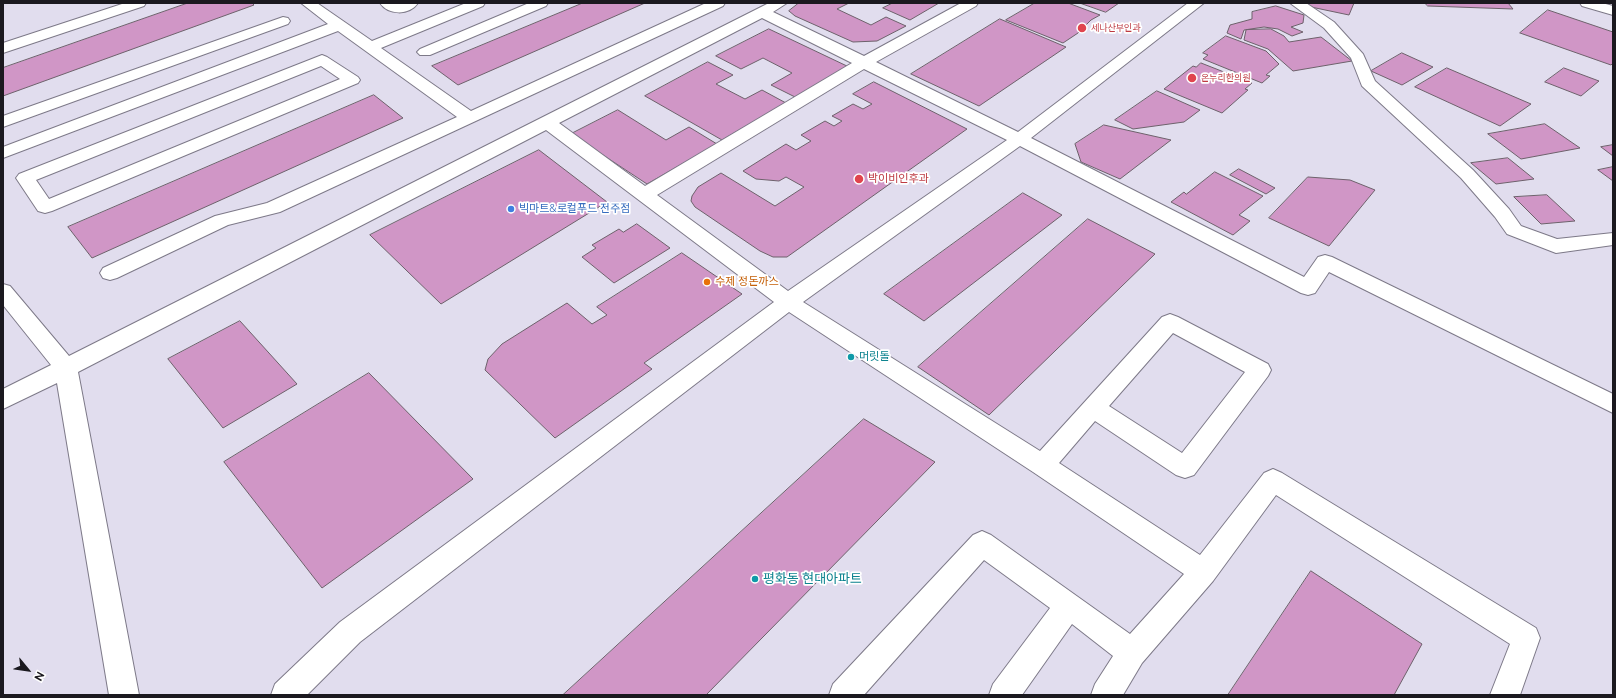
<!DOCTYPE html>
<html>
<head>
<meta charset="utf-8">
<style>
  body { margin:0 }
  #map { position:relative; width:1616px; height:698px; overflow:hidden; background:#e1ddee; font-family:Raleway,sans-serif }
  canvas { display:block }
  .frame { position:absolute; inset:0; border:4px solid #1b191f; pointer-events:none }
  .north { position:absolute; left:8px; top:650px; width:40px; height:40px; -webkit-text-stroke:3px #fff; paint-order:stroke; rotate:119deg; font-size:11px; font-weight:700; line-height:16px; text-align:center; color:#1b191f }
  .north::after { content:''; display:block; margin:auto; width:14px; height:18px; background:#1b191f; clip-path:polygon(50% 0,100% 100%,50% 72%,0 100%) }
</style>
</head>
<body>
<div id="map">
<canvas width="1616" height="698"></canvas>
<div class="frame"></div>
<div class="north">N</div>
</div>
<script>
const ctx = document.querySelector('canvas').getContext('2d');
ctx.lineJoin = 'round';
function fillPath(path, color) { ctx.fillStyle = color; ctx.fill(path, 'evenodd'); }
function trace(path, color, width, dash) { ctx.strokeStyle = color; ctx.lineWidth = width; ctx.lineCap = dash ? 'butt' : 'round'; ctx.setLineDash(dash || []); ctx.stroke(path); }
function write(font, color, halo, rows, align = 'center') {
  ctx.font = font + ' Raleway,"Noto Sans KR",sans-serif'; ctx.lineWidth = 3.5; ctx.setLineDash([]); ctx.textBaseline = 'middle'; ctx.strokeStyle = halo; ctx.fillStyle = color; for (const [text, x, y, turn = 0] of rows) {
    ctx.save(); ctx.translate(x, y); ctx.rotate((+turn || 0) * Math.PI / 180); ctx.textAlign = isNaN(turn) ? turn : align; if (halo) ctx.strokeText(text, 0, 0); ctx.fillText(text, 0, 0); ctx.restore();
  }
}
const building = new Path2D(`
  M188,3H252L254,5L3,96V68Z
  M583,3H645L458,85L432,66Z
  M799,3H849L837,9L871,25L886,17L906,26L877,41L853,42L795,16L789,11Z
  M893,3H939L910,20L883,8Z
  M1035,3H1068L1100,15L1091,20L1078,33L1063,43L1006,20Z
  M1080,3H1119L1106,12Z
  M1307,3H1354L1349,15L1311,7Z
  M1425,3H1508L1513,9L1428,6Z
  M1276,6L1304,15L1303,23L1291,27L1303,32L1292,36L1278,29L1264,27L1244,30L1241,39L1227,33L1230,25L1252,19V12Z
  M1548,10L1613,32V63L1611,65L1520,33Z
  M1000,19L1066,47L979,106L911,74Z
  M769,29L849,67L797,98L771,85L792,73L763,58L741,69L716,56Z
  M1271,29L1284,36L1289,42L1321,37L1352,61L1293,71L1268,49L1244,40L1246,30Z
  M1226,36L1266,51L1279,64L1266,75L1270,76L1262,83L1203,59L1208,55L1203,53Z
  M1402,53L1433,67L1402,85L1371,71Z
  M708,62L733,75L716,84L745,99L762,90L786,103L722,140L645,96Z
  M1201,63L1252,83L1245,89L1248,90L1222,113L1164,89L1193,66L1196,67Z
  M1447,68L1531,104L1500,126L1415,87Z
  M1564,68L1599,81L1581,96L1545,82Z
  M874,82L967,129L787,257H773L760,251L695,207L691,201L692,196L698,187L721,173L775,206L804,187L786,177L779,181L756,179L743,171L786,144L796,150L811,141L801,135L825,121L834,126L842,121L832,116L853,104L863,109L872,104L853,94Z
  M1157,91L1200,110L1184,122L1133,129L1115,120Z
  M374,95L403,118L92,258L68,227Z
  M618,110L666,140L689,127L717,144L647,184L571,134Z
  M1545,124L1580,148L1521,159L1488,134Z
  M1104,125L1171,140L1120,179L1081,162L1075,144Z
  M1613,145V156L1601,147Z
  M539,150L607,202L441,304L370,235Z
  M1508,158L1534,179L1496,184L1471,163Z
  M1613,167V181L1598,170Z
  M1239,169L1275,188L1266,194L1230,175Z
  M1215,172L1263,196L1239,215L1250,221L1233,235L1171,202L1184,192L1186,194Z
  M1308,177L1350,180L1375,190L1329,246L1269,218Z
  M1023,193L1062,215L924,321L884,294Z
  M1547,195L1575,221L1541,224L1514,197Z
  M1088,219L1155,254L989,415L918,367Z
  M637,224L670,248L614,283L582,257L596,248L592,245L619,229L623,232Z
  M682,253L742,294L644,363L652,369L555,438L485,370L488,359L502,344L567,303L592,324L607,315L597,307Z
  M240,321L297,384L223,428L168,359Z
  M369,373L473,479L322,588L224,462Z
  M864,419L935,462L706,695H563Z
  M1311,571L1422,644L1394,695H1228Z`);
fillPath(building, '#d096c6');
trace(building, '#6d616b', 1);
const minor = new Path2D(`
  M125,3H146L144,6L3,53V43Z
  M301,3H317L372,41L466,3H485L483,6L381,48L471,111L706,3H725L723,6L280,212L228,225L117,278L110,280L103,278L100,273L103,268L215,216L267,203L457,117L338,31L3,158V147L328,24Z
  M380,3H418C409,16 388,15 380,3Z
  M529,3H548L546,6L430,55H420L417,52L420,49Z
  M769,3H787L773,12L864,56L961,3H978L976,6L876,62L1018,132L1188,3H1204L1031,138L1304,277L1318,257L1325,255L1332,257L1613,394V413L1329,272L1315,293L1308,295L1301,293L1020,146L803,302L1040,451L1162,317L1170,314L1178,317L1268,364L1271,370L1268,376L1194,475L1185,478L1176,475L1095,421L1059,463L1200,555L1264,473L1273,469L1282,473L1536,628L1540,638L1520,695H1490L1510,644L1276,495L1213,581L1142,663L1123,695H1091L1095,684L1113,656L1072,624L1022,695H989L993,684L1050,608L984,560L864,695H829L833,684L973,535L982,531L991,535L1130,634L1184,574L1033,472L789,312L360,642L307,695H271L275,684L340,622L774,302L546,130L78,372L139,695H109L57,383L3,409V389L51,365L3,305V284L10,286L69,356ZM762,18L852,63L645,186L559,123ZM864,69L1007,140L788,291L657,195ZM1173,333L1245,372L1182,453L1109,406Z
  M1290,3H1306L1334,22L1363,54L1375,81L1473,170L1509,209L1521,226L1557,239L1613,233V245L1556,253L1507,234L1495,217L1461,178L1362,86L1351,58L1324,28Z
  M1580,3H1602L1613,6V15L1582,6Z
  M283,17L288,18L290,21L288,24L3,127V116Z
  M322,55L327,57L358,77L360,80L358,83L52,211L45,213L38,211L16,178L19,174ZM321,66L340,79L49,199L36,180Z`);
trace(minor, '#7d7988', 2);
fillPath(minor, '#fff');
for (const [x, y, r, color] of [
  [1082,28,5,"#e0444e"],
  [1192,78,5,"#e0444e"],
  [859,179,5,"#e0444e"],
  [511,209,4,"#3f7fe0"],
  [707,282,4,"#e8710a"],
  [851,357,4,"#0f9aa8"],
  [755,579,4,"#0f9aa8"]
]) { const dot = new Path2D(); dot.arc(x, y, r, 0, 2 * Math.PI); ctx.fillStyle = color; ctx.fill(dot); trace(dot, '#fff', 1.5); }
write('9px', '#be3a42', '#fff', [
  ["세나산부인과",1091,28],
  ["온누리한의원",1201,78]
], 'left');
write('11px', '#be3a42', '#fff', [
  ["박이비인후과",868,179]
], 'left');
write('11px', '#366cbe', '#fff', [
  ["빅마트&로컬푸드 전주점",519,209]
], 'left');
write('11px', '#c56008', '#fff', [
  ["수제 정돈까스",715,282]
], 'left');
write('11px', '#0d838f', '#fff', [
  ["머릿돌",859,357]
], 'left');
write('13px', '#0d838f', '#fff', [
  ["평화동 현대아파트",763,579]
], 'left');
</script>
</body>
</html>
